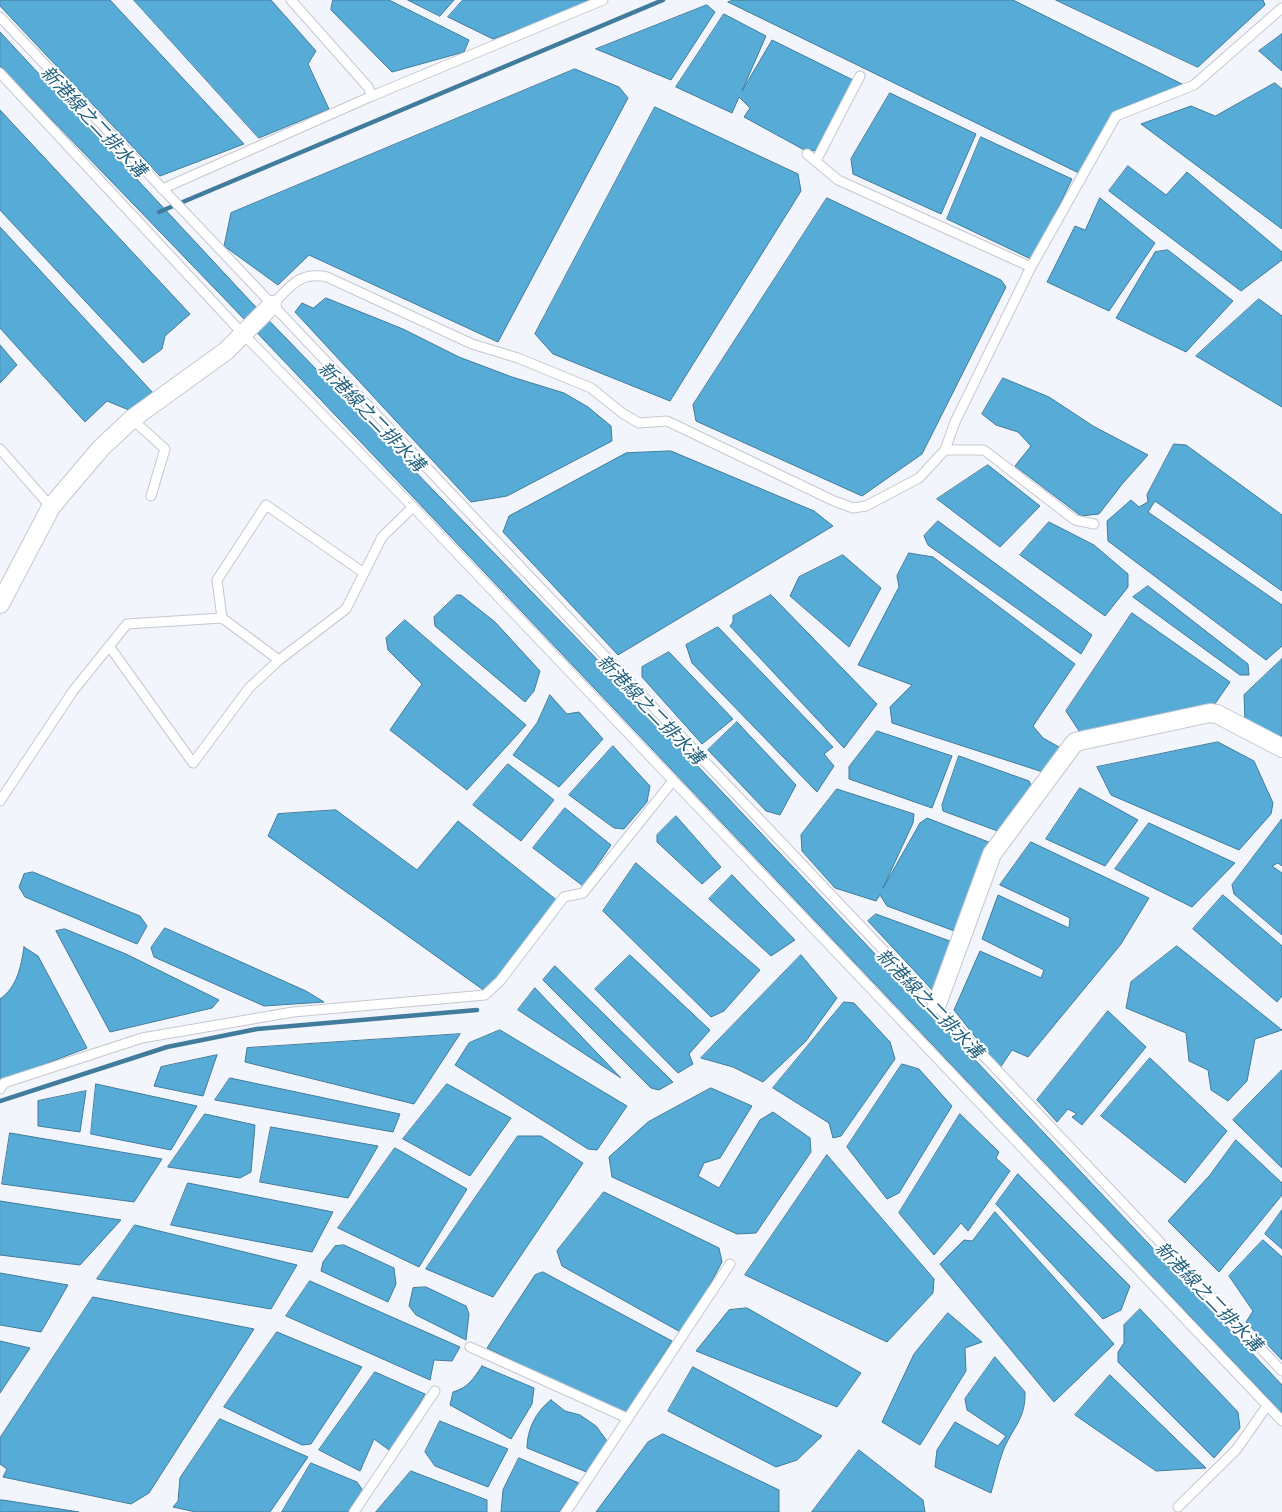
<!DOCTYPE html>
<html>
<head>
<meta charset="utf-8">
<style>
  body { margin:0 }
  canvas { display:block; background:#f2f5fc }
</style>
</head>
<body>
<canvas width="1282" height="1512"></canvas>
<script>
const ctx = document.querySelector('canvas').getContext('2d');
ctx.lineJoin = 'round';
function fillPath(path, color) { ctx.fillStyle = color; ctx.fill(path, 'evenodd'); }
function trace(path, color, width, dash) { ctx.strokeStyle = color; ctx.lineWidth = width; ctx.lineCap = dash ? 'butt' : 'round'; ctx.setLineDash(dash || []); ctx.stroke(path); }
function write(font, color, halo, rows, align = 'center') {
  ctx.font = font + ' Montserrat,"Noto Sans TC",sans-serif'; ctx.lineWidth = 4; ctx.setLineDash([]); ctx.textBaseline = 'middle'; ctx.strokeStyle = halo; ctx.fillStyle = color; for (const [text, x, y, turn = 0] of rows) {
    ctx.save(); ctx.translate(x, y); ctx.rotate((+turn || 0) * Math.PI / 180); ctx.textAlign = isNaN(turn) ? turn : align; if (halo) ctx.strokeText(text, 0, 0); ctx.fillText(text, 0, 0); ctx.restore();
  }
}
const water = new Path2D(`
  M0,0H110L244,144L160,176L0,6Z
  M134,0H271L316,51L308,64L329,109L259,138Z
  M333,0H389L469,40L464,52L392,72L331,10Z
  M408,0H454L440,16Z
  M463,0H599L493,39L448,17Z
  M734,0H1013L1188,87L1116,116L1085,176L728,2Z
  M1056,0H1263L1265,5L1198,67Z
  M707,5L715,12L671,80L596,49Z
  M724,14L766,36L742,91L772,40L855,81L821,149L808,152L744,117L750,108L739,97L732,113L676,87Z
  M0,32L252,303L590,652L1282,1385V1413L245,320L0,66Z
  M1282,34V71L1259,51Z
  M575,69L619,87L628,98L498,342L309,255L278,285L224,246L231,213Z
  M1275,83L1282,89V229L1141,124L1191,106L1215,116Z
  M890,93L976,134L941,214L853,174L851,159Z
  M655,107L798,174L801,191L670,401L553,354L535,334Z
  M0,110L190,314L165,336L162,349L143,363L0,210Z
  M981,137L1072,179L1033,260L947,219Z
  M1128,166L1166,195L1187,172L1282,252V260L1241,291L1109,191Z
  M827,198L1001,280L1006,287L922,454L862,496L696,421L693,405Z
  M1100,198L1155,243L1109,311L1047,282L1075,226L1085,230Z
  M0,227L154,394L136,413L107,401L85,422L0,328Z
  M1168,250L1233,301L1186,352L1116,318L1155,252Z
  M326,298L403,329L459,357L512,377L564,393L588,407L611,426L612,441L507,496L471,502L295,312L302,303L313,308Z
  M1259,299L1282,316V407L1196,356Z
  M0,345L17,365L0,383Z
  M1003,378L1049,397L1093,426L1148,455L1123,483L1099,514L1081,516L1015,466L1031,446L1018,432L996,425L982,414Z
  M1174,444L1186,445L1282,515V591L1155,501L1148,512L1282,605V646L1266,660L1108,541L1107,521L1131,500L1139,507L1148,502L1147,495Z
  M671,451L814,511L833,526L618,655L503,532L509,516L626,453Z
  M988,465L1040,506L1000,547L937,499Z
  M938,521L1092,635L1081,654L928,545L924,536Z
  M1049,522L1094,545L1128,574V587L1105,616L1020,555Z
  M909,553L933,557L1075,664L1033,726L1043,738L1066,751L1052,775L892,723L890,707L912,685L858,665L899,587L897,576Z
  M843,555L881,588L849,647L790,596L799,577Z
  M1148,586L1248,664L1249,675H1240L1133,597Z
  M457,595H461L495,622L540,671L534,691L525,702L435,626L434,617Z
  M771,595L877,704L844,748L730,626L733,622V616Z
  M1132,613L1230,682L1210,711L1081,734L1066,711Z
  M405,620L526,725L467,790L390,730L422,684L388,650L386,638Z
  M718,627L833,747L824,754L834,766L817,792L692,663L686,645Z
  M669,652L733,719L702,744L642,677V667Z
  M1282,659V736L1274,737L1245,720L1244,695Z
  M550,695L567,714L579,712L603,739L559,787L513,755L537,723Z
  M737,722L796,785L780,815L766,811L708,750Z
  M877,731L952,756L932,808L849,779V767Z
  M1218,742L1254,761L1273,803L1271,814L1239,850L1111,795L1097,767Z
  M613,746L650,786L647,802L624,829L614,828L569,795Z
  M959,756L1029,781L1036,794L1003,833L943,811L942,805Z
  M508,764L554,800L521,841L473,805Z
  M1080,788L1138,820L1105,866L1046,839Z
  M837,789L914,814L913,823L883,888L920,823L927,818L991,843L957,932L887,906L880,895L876,901L835,888L802,851L801,835Z
  M565,808L611,845L583,886L533,848Z
  M336,810L417,870L458,821L559,902L489,994L268,836L278,814Z
  M676,816L721,867L702,884L657,842V835Z
  M1282,819V866L1278,863L1272,866L1282,873V935L1234,894L1232,885Z
  M1149,823L1235,863L1192,907L1115,869Z
  M1031,842L1149,898L1121,944L1028,1057L1012,1050L1000,1068L954,1010L980,951L1041,978L1044,970L982,939L998,895L1069,928L1070,918L1000,885Z
  M636,863L760,970L724,1011L711,1017L603,911Z
  M33,872L140,916L147,926L137,944L25,897L19,887L24,874Z
  M732,875L795,940L771,956L709,899Z
  M1223,895L1282,946V996L1277,1002L1193,929Z
  M876,914L958,944L935,993L868,921Z
  M165,928L306,991L324,1002L264,1006L154,957L151,948Z
  M65,929L126,954L219,1000L212,1008L110,1032L56,931Z
  M1177,946L1282,1030L1255,1039L1247,1081L1228,1101L1211,1090L1208,1070L1189,1061L1186,1033L1126,1008L1131,982Z
  M24,947L38,956L87,1048L0,1081V999C17,987 21,967 24,947Z
  M630,955L710,1030L689,1054L693,1064L678,1073L595,989Z
  M801,955L837,998L806,1041L763,1082L733,1067L701,1058Z
  M555,966L673,1082L659,1090L651,1088L543,980Z
  M535,988L621,1078L518,1010Z
  M844,1002L854,1003L890,1042L895,1059L841,1136L833,1138L829,1123L773,1088Z
  M1108,1011L1146,1047L1082,1125L1072,1117L1077,1114L1068,1109L1057,1122L1037,1100Z
  M500,1030L627,1106L597,1150L588,1149L455,1065L469,1043Z
  M460,1034L414,1104L245,1062L247,1048Z
  M217,1055L203,1096L154,1086L161,1067Z
  M1150,1058L1227,1131L1185,1183L1101,1116Z
  M902,1064L919,1069L952,1106L899,1193L887,1199L847,1147Z
  M1282,1070V1168L1233,1120Z
  M230,1078L400,1114L393,1132L215,1100Z
  M96,1084L197,1106L171,1150L91,1134Z
  M447,1084L511,1118L470,1176L403,1139Z
  M711,1088L752,1106L720,1158L704,1163L698,1176L719,1188L760,1120L773,1112L810,1138L811,1152L756,1233L737,1234L612,1177L609,1157L648,1122Z
  M86,1091L80,1132L38,1126V1101Z
  M205,1114L255,1125L251,1172L240,1178L168,1167Z
  M960,1114L999,1152L996,1158L1010,1171L968,1231L961,1223L934,1255L899,1213Z
  M271,1127L378,1146L348,1198L260,1182Z
  M10,1133L162,1159L134,1202L2,1184Z
  M518,1136H541L583,1163L493,1297L426,1269Z
  M1236,1140L1282,1183V1195L1219,1272L1168,1221L1210,1175Z
  M395,1148L467,1189L419,1267L338,1228Z
  M827,1155L934,1279L933,1293L887,1342L745,1275Z
  M1018,1174L1130,1286L1121,1310L1103,1319L996,1204Z
  M188,1183L333,1212L312,1252L171,1225Z
  M604,1192L719,1248L722,1262L684,1334L562,1266L557,1251Z
  M0,1201L121,1220L80,1265L0,1255Z
  M1282,1210V1249L1265,1234Z
  M995,1212L1114,1344L1054,1402L940,1264L964,1240L972,1241Z
  M135,1225L297,1265L271,1309L97,1279Z
  M1263,1240L1282,1257V1360L1246,1322L1253,1311L1229,1276Z
  M344,1245L394,1268L396,1284L388,1302L321,1271L323,1262L335,1246Z
  M543,1272L672,1341L625,1415L487,1348L535,1275Z
  M0,1273L68,1285L41,1332L0,1325Z
  M310,1281L460,1347L452,1361L434,1360L430,1380L286,1316Z
  M426,1287L466,1306L469,1314L466,1340L416,1315L409,1306L413,1288Z
  M93,1297L254,1329L149,1493L131,1504L3,1477L7,1469L0,1464V1438Z
  M747,1308L861,1373L837,1407L696,1351L729,1310Z
  M1140,1309L1238,1412L1240,1428L1214,1458L1118,1362V1352L1124,1343V1325Z
  M948,1313L982,1342L965,1348L966,1371L920,1445L882,1422L914,1354Z
  M277,1332L362,1367L311,1444L302,1445L224,1407Z
  M0,1341L30,1348L0,1393Z
  M995,1357L1025,1392C1026,1419 1012,1428 1003,1451C998,1464 995,1480 991,1493L935,1467L937,1450L955,1422L998,1446L1006,1436L967,1410L965,1399Z
  M482,1366L534,1388L532,1404L511,1439L450,1405L453,1392C468,1388 474,1378 482,1366Z
  M693,1367L822,1436L797,1460L776,1467L668,1411Z
  M375,1372L425,1394L392,1452L374,1439L360,1471L319,1450Z
  M1110,1375L1206,1468L1156,1471L1075,1415Z
  M551,1400L565,1411L580,1415L596,1426L607,1441L589,1473L527,1448C527,1430 536,1411 551,1400Z
  M220,1419L308,1457L270,1512H196L173,1507L178,1501L180,1478Z
  M440,1421L508,1449L488,1487L435,1466L425,1452Z
  M663,1434L779,1490V1512H596L648,1442Z
  M859,1450L923,1500L925,1512H812Z
  M519,1458L579,1483L559,1512H501L503,1490Z
  M311,1463L357,1482L364,1492L352,1512H282Z
  M411,1471L487,1500V1512H376Z
  M0,1500H3L79,1512H0Z`);
fillPath(water, '#57abd7');
trace(water, '#417c9c', 1);
trace(new Path2D(`
  M159,212L663,0
  M0,1101L167,1047L257,1029L477,1010`), '#417c9c', 4.5);
const service = new Path2D(`
  M0,17L1282,1371
  M0,73L243,334L413,507L1282,1421
  M372,96L603,0
  M807,154L838,180L1031,267
  M816,161L860,76
  M162,189L372,96L368,87L291,0
  M272,305C290,287 299,271 327,277L472,344L518,358L591,388L622,413L639,423L667,421L834,501L853,508L866,506L919,478L945,450L955,422L1031,267L1116,116L1194,85L1282,8
  M132,419L165,449L151,496
  M0,449L51,507
  M945,450H984L1075,520L1094,524
  M109,646L193,763L249,688L279,660L346,609L382,537L413,507
  M279,660L222,618L217,580L266,505L364,573
  M0,801L73,691L127,624L222,618
  M0,1089L4,1083L142,1038L293,1012L485,995L500,981L564,897L583,893L672,782
  M470,1347L627,1418
  M1178,1507L1236,1450L1267,1406
  M354,1512L435,1391
  M566,1512L730,1264`);
const minor = new Path2D(`
  M0,604L51,507L101,448L132,419L226,351L272,305
  M937,1004L992,854L1075,742L1210,713L1217,714L1282,748`);
trace(service, '#c6c8cf', 11);
trace(minor, '#c6c8cf', 20);
trace(service, '#fff', 9);
trace(minor, '#fff', 18);
write('italic 18px', '#1f5e7d', '#fff', [
  ["新港線之二排水溝",93,122,47],
  ["新港線之二排水溝",371,417,46],
  ["新港線之二排水溝",650,710,46],
  ["新港線之二排水溝",929,1004,46],
  ["新港線之二排水溝",1208,1297,46]
]);
</script>
</body>
</html>
